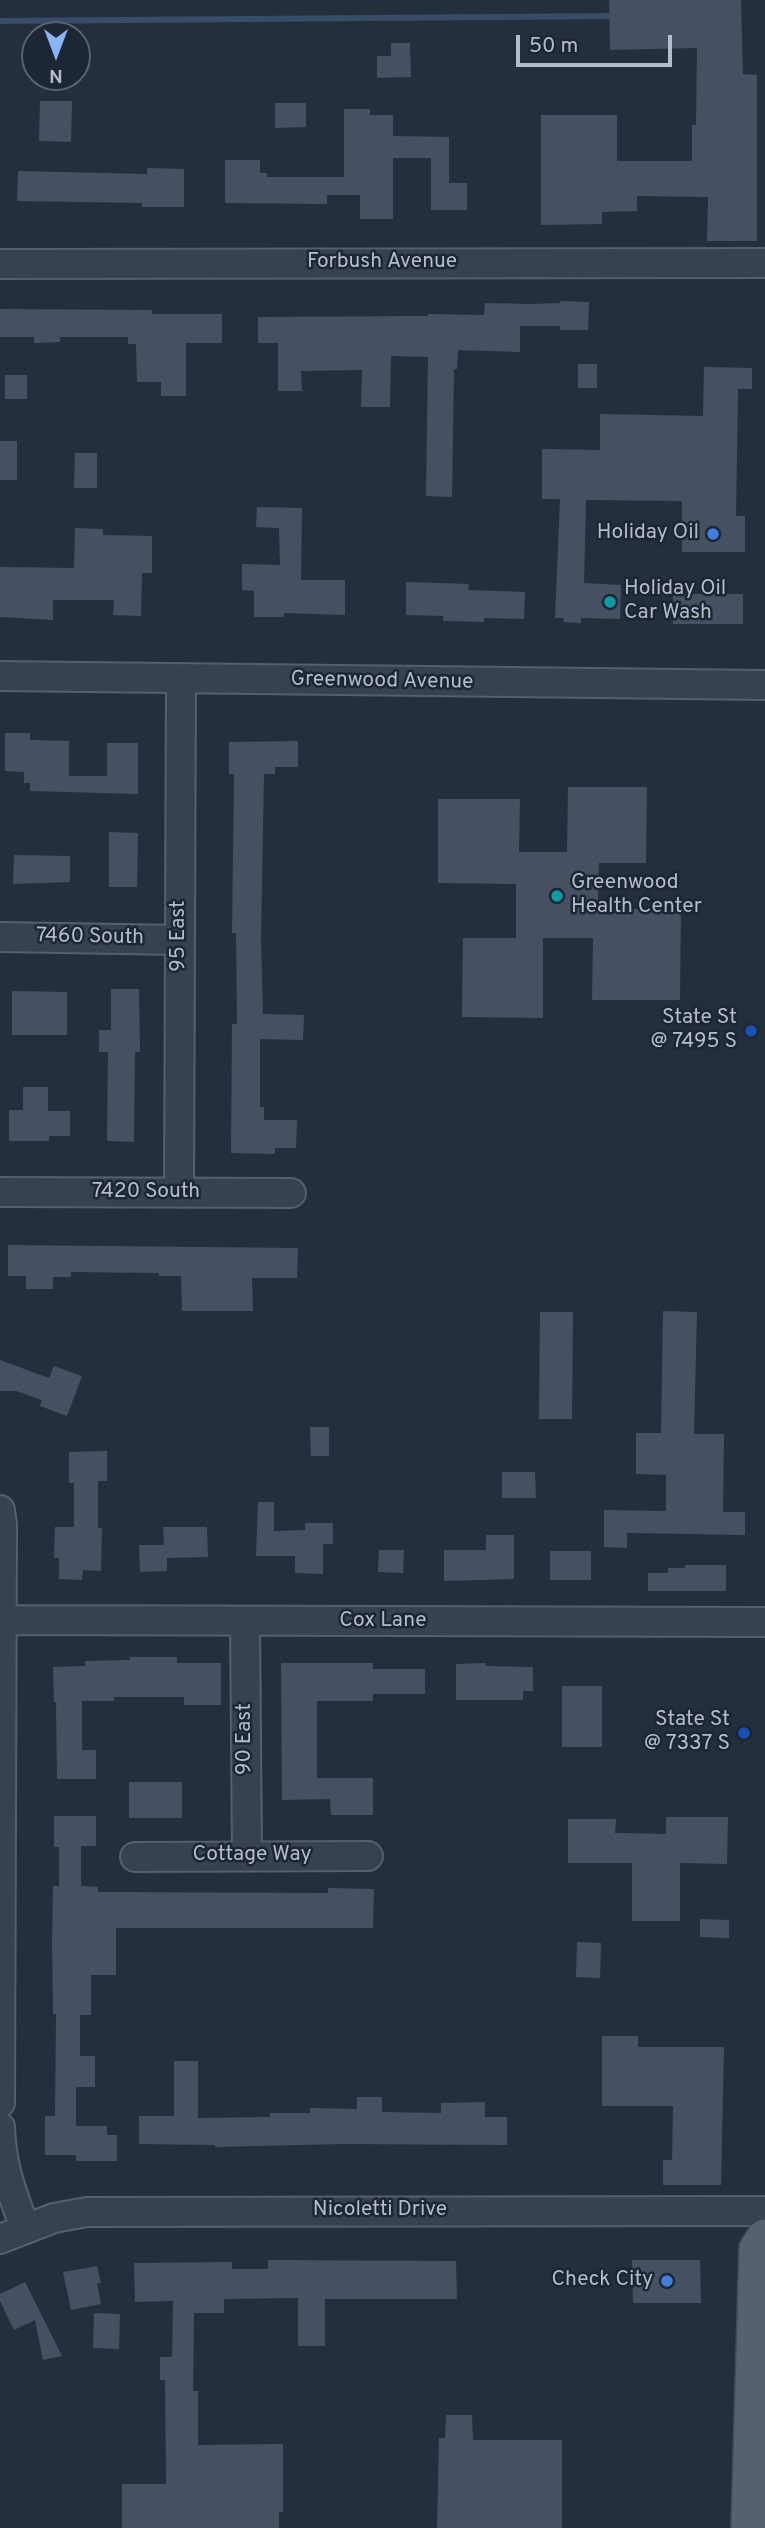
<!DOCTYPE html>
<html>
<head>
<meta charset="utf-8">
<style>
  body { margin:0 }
  #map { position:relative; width:765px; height:2528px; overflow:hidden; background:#242f3e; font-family:Overpass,sans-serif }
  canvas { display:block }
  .north { position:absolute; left:21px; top:21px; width:70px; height:70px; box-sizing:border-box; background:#1d2633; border:2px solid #59626f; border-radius:50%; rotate:180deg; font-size:19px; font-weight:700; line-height:28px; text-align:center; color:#b4bcc9 }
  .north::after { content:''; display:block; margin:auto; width:24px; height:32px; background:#8ab4f8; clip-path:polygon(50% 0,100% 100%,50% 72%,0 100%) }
  .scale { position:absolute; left:516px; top:35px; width:156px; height:32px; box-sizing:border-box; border:4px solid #b4bcc9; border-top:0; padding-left:9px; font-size:21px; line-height:24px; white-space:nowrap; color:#b4bcc9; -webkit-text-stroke:5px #1d2633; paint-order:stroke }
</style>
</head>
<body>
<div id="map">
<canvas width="765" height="2528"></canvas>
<div class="north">N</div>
<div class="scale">50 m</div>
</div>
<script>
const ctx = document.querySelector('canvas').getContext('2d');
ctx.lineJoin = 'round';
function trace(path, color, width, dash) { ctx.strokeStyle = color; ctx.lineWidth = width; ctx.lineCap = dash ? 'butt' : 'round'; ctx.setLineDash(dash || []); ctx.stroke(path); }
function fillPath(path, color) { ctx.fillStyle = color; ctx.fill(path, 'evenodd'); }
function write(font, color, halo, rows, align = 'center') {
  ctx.font = font + ' Overpass,sans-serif'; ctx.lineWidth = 5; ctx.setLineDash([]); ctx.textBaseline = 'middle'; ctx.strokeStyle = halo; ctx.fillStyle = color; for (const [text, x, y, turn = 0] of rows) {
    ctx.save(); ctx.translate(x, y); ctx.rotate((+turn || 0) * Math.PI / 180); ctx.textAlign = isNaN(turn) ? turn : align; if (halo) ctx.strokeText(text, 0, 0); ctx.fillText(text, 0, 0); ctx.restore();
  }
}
trace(new Path2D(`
  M0,21L618,16`), '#394c67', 6);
fillPath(new Path2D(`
  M609,0H741L743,74L757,75V241H707L708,197L637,196V211L602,212V224L541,225V115H617V161H692V125H696L697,48L610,50Z
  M391,43H410L411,77L377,78V56H391Z
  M40,101H72L71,142L39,141Z
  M275,103H306V127L275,128Z
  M344,109H370V115H393V136L449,137V183H467V210H431V158H393V219H360V195H327V204L225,203V160H260V173H267V177H344Z
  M147,168L184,169V207H142V203L17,201L18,171L147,174Z
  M560,301L589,302L588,330H560V326H520V352L458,350L457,369H454L452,497L426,496L428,357L391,356L390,407H361L362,370L301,371L302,391H278V343H258V317L428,316V314L484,315L485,303L532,304L560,303Z
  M0,309L152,310V314H222V343H186V396H161V382H137L136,344H128V337H60V342L34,343V337H0Z
  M578,364H597V388H578Z
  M704,367L752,368V389H738L736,516H745V552H682V501L586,500L584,583L621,585L620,619L581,618V623L563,622L564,618H555L560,499H542V449L600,450V414L703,416Z
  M5,375H27V399H5Z
  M0,441H17V480H0Z
  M75,453H97V488H74Z
  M257,507L302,508L301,580H345V615L284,613V617H254V591L242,590V564L280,565L279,528L256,527Z
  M75,528L103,529V535L152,536V573H142L141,616L113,615L114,600H53V620L0,617V567L74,568Z
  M406,582L469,584L468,590L525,592L524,619L484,618V622L443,621V616L406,615Z
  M673,594H743V624H673Z
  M5,733H30V740L69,741V776H107V743H138V794L30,791V783H24V772L5,771Z
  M298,741V767H275V774H264L261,939L263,1014L304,1015L303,1040L260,1039V1107H264V1120H297L296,1148H275V1154L231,1153L232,1024H237L236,933H232L234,774H229V742Z
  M568,787H647L646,863H599L598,909H681L680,1000H592L593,938H543V1018L462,1017L463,938H516V884L438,883V799H520L519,852H567Z
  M109,832L138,833L137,887H109Z
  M14,855L70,856V882L13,884Z
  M111,989H139L140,1052H135L134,1142L107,1141L108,1052H99V1030H111Z
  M12,991L67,992V1035H12Z
  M23,1087H48V1111H70V1136H49V1141H9V1110H23Z
  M8,1245L298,1248L297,1278H252L253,1311H182L181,1276H159V1273L71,1272V1277H53V1289H26V1276H8Z
  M663,1311L697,1312L694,1434H724L723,1512H745V1535L627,1533V1548L604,1547V1510L666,1511V1475L636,1474V1433H661Z
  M540,1312H573L572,1419H539Z
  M0,1360L49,1378L54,1366L82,1376L67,1416L40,1406L42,1400L16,1391H0Z
  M310,1427H329V1456H311Z
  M107,1451V1481H98V1528H102L101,1571L83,1570L82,1580L59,1579V1558H54L55,1527H74V1483H69V1452Z
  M502,1472H535L536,1498H502Z
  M258,1502H274V1531L305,1530V1523H333V1544H323V1574L295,1573V1556H256Z
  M163,1527H207L208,1557L167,1558V1571L140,1572L139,1545H164Z
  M486,1535H514V1579L444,1581V1550H486Z
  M379,1550H404L403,1573L378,1572Z
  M550,1551H591V1580H550Z
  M685,1565H726V1591H648V1573H668V1568H685Z
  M130,1657H177V1663H221V1705H184V1697H114V1701H82V1750H96V1779H57L56,1702H54L53,1667L85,1666V1661L130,1660Z
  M281,1663H373V1669H425V1694H373V1701H317V1778H373V1815H331L330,1799L282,1800Z
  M485,1663L486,1666L533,1667V1691H523V1700H456V1664Z
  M562,1686H602V1747H562Z
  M129,1782H182V1818H129Z
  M54,1816H96V1846H81V1886L98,1887V1892L328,1893V1888L374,1889L373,1928H116V1975H91V2015H80V2056H95V2087H76V2126H107V2135H117V2161H76V2155H45V2116H55L56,2014H53L52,1941L53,1886H59V1847H54Z
  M666,1817H728L727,1864L680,1863V1921H632V1863H568V1819H616L615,1833L666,1834Z
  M700,1919L729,1920V1938L700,1937Z
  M577,1942L601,1943L600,1978L576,1977Z
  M602,2036H638V2047H724L721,2185H663V2160H672L673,2106H602Z
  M174,2061H198V2118L270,2117V2113H310V2108L357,2109V2097H382V2112L441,2113V2103L485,2102V2117H507V2145L344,2144L215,2147V2145L139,2144V2116H174Z
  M268,2260L456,2261L457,2299H325V2346H298V2298L224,2299V2313H194L193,2391H198V2445L283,2444V2512H279V2528H122V2484H166L165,2380H160V2357H172L173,2301L135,2302L134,2263L232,2262V2269H268Z
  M632,2260H700L701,2303H633Z
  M97,2266L101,2283H97L101,2304L71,2310L63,2272Z
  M25,2282L62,2356L43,2360L35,2320L14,2330L0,2301V2294Z
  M94,2313L120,2314L119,2349L93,2348Z
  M446,2415H472L473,2440H562V2528H437L439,2438H445Z`), '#455162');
const minor = new Path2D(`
  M0,264L765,263
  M0,676L765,685
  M0,937L180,940
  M0,1192L291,1193
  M179,1193L181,679
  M0,1510L2,1525L0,2103
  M2,1620L765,1622
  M245,1621L247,1857
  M135,1857L368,1856
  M0,2127C1,2165 12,2193 25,2228
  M0,2239L54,2218L87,2212L765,2211`);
const major = new Path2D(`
  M749,2528L757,2249L765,2237`);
trace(minor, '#565f6c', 32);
trace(major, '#414a57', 38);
trace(minor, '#38414e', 28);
trace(major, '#56606e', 35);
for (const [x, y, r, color] of [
  [713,534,7,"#3f7fe0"],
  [610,602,7,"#0f9aa8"],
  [557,896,7,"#0f9aa8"],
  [751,1031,7,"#1a4fb4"],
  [744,1733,7,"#1a4fb4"],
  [667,2281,7,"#3f7fe0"]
]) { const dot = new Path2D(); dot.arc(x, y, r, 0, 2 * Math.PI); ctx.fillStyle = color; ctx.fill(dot); trace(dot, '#1d2633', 2.5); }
write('21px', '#b4bcc9', '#1d2633', [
  ["Forbush Avenue",382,263],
  ["Greenwood Avenue",382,682,1],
  ["95 East",180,936,-90],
  ["7460 South",90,938,1],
  ["7420 South",146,1193],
  ["Cox Lane",383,1622],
  ["90 East",246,1739,-90],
  ["Cottage Way",252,1856],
  ["Nicoletti Drive",380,2211]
]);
write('21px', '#b4bcc9', '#1d2633', [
  ["Holiday Oil",699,534],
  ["Holiday Oil",624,590,"left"],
  ["Car Wash",624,614,"left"],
  ["Greenwood",571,884,"left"],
  ["Health Center",571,908,"left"],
  ["State St",737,1019],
  ["@ 7495 S",737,1043],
  ["State St",730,1721],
  ["@ 7337 S",730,1745],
  ["Check City",653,2281]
], 'right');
</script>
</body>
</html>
